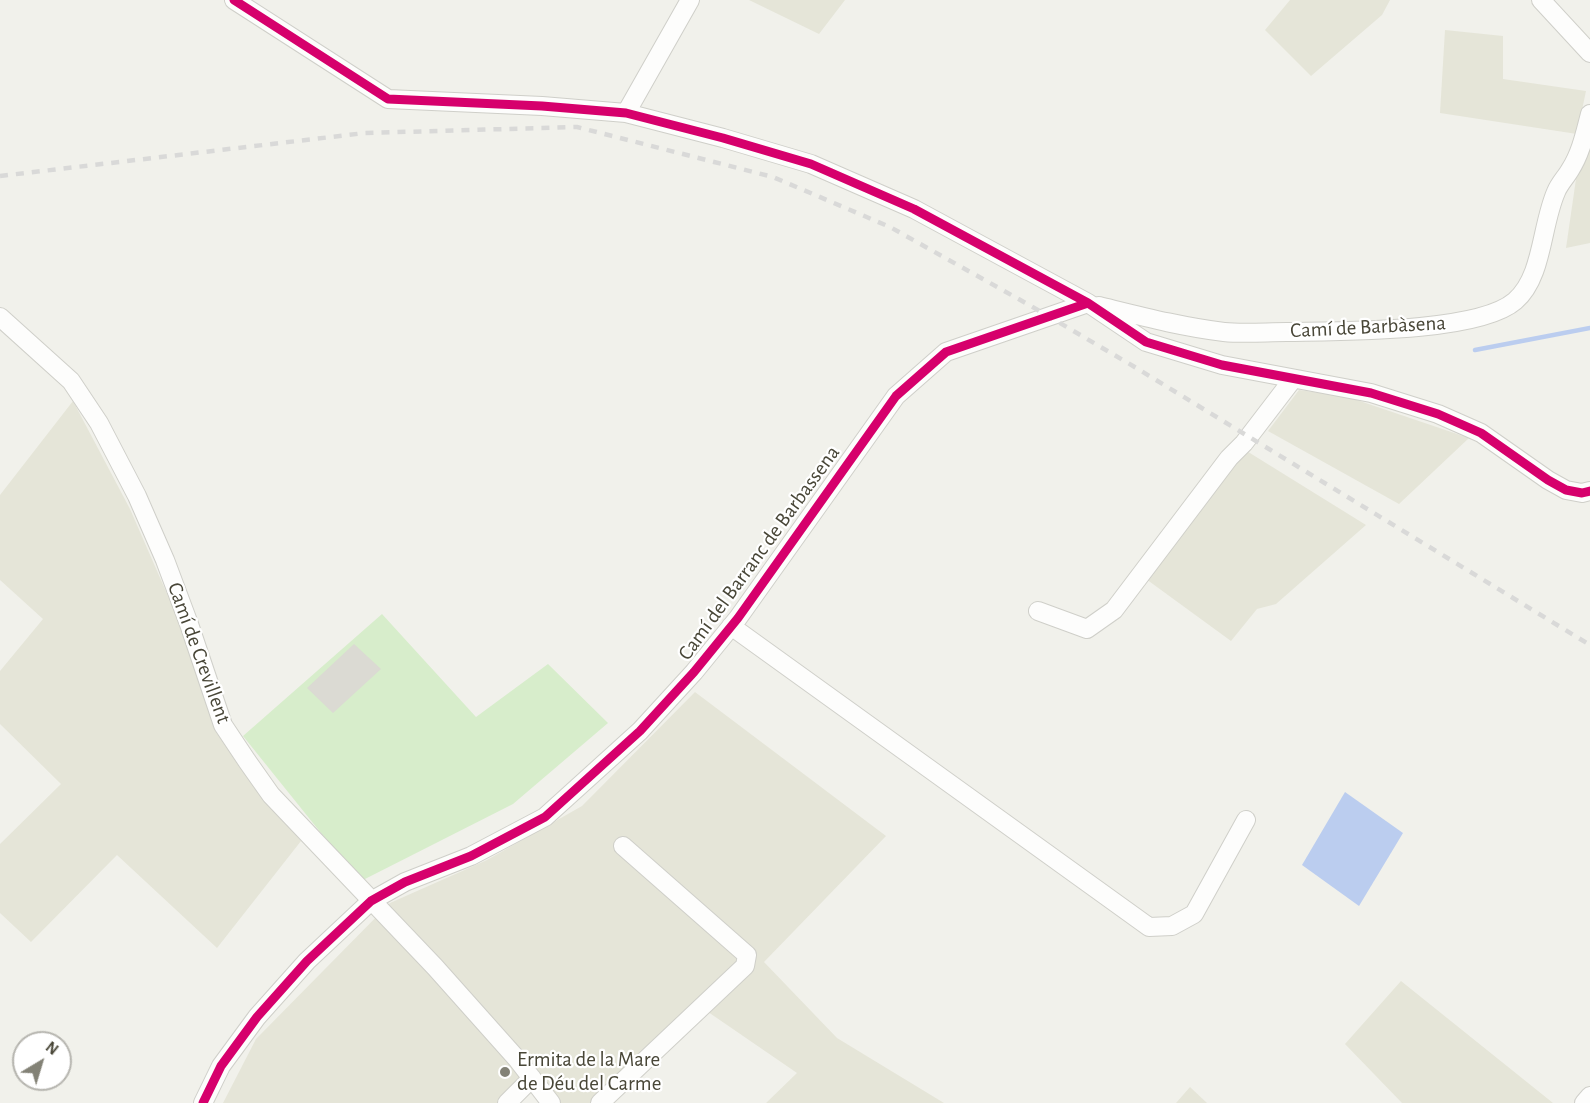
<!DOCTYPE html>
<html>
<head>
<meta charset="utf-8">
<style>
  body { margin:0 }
  #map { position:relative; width:1590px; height:1103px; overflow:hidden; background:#f1f1eb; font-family:"Alegreya Sans",sans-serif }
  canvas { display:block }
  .north { position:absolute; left:12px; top:1031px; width:60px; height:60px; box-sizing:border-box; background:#fff; border:2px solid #b6b5af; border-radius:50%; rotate:38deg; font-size:16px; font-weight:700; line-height:24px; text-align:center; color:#484637 }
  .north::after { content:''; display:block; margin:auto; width:21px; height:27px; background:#838276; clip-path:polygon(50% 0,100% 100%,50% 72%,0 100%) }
</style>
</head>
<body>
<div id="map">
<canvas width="1590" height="1103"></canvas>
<div class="north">N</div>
</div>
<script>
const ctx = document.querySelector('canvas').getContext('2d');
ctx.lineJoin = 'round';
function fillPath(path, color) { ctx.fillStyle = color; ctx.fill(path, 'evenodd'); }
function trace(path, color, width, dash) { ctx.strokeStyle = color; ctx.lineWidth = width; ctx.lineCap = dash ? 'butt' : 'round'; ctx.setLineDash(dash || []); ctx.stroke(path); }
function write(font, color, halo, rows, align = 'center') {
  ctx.font = font + ' "Alegreya Sans",sans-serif'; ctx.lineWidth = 4.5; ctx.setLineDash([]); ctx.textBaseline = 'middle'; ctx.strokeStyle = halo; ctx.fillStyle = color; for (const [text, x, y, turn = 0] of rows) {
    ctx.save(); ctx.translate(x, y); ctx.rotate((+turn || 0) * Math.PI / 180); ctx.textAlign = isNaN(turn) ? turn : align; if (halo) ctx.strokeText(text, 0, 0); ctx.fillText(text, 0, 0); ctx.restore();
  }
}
fillPath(new Path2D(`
  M749,0H845L819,34Z
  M1290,0H1390L1382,15L1311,76L1265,30Z
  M1445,30L1503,36V79L1586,91L1577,134L1440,113Z
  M1590,139V243L1566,248L1576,179Z
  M1299,390L1348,397L1469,438L1399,504L1268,431Z
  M73,401L130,509L175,612L215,728L301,841L217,948L117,855L31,942L0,913V844L61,784L0,724V671L43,619L0,580V495Z
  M1245,450L1366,525L1276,604L1257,609L1231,641L1146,579Z
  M695,692L886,836L764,962L837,1038L944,1103H766L797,1073L695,1003L591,1103H540L531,1091L518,1103H223L256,1039L390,903L487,860L582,806Z
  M1401,981L1553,1103H1402L1345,1044Z
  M1190,1087L1207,1103H1176Z`), '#e5e5d8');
fillPath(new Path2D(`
  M382,614L476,717L548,664L608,723L513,804L363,880L325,838L243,736Z`), '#d7edcb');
fillPath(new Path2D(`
  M1345,792L1403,833L1359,906L1302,865Z`), '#bbcdef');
trace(new Path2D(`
  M1475,350L1590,328`), '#bbcdef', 4.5);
fillPath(new Path2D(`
  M354,644L381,669L333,713L307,688Z`), '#dbdad3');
const minor = new Path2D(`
  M234,0L388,99L542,106L626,113L723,138L811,164L914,209L1088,303L1146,342L1222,365L1371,393L1438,414L1481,433L1548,480L1566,490L1582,493L1590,491
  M1541,0L1590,53
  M626,113L690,0
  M1099,306C1140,316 1182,327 1224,332C1244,334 1267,332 1287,332C1338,331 1478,333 1515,301C1543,277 1541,226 1556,192C1559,184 1566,177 1570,170C1581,153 1585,133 1590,114
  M0,317L71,381L99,423L137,496L165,560L189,624L223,725L247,761L271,795L435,967L517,1059L551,1103
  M1038,611L1087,629L1114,610L1229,458L1244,443L1293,379
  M731,626L1149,927L1172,926L1194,914L1246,820
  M203,1103L221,1066L257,1017L307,961L371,901L405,882L471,856L545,817L640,731L694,672L738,618L896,396L946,352L1088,303
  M507,1103L532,1078
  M600,1103L745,966L747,955L623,846
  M1584,1103L1590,1096`);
trace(minor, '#cfcfc9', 20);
trace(minor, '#fdfdfc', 18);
trace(new Path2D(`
  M0,176L365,133L577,127L773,177L890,227L1031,306L1133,366L1590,645`), '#d9d9d8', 4.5, [8, 8]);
trace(new Path2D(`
  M234,0L388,99L542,106L626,113L723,138L811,164L914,209L1088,303L1146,342L1222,365L1371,393L1438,414L1481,433L1548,480L1566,490L1582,493L1590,491
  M203,1103L221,1066L257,1017L307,961L371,901L405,882L471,856L545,817L640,731L694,672L738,618L896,396L946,352L1088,303`), '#d6006c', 9);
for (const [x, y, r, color] of [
  [505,1072,6,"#838276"]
]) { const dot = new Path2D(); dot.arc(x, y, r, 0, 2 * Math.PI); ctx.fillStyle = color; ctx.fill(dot); trace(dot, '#fff', 2); }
write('21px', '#484637', '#fff', [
  ["Camí de Barbàsena",1368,327,-3],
  ["Camí del Barranc de Barbassena",759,553,-54],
  ["Camí de Crevillent",199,653,70]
]);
write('21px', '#484637', '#fff', [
  ["Ermita de la Mare",517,1060],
  ["de Déu del Carme",517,1084]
], 'left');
</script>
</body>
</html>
